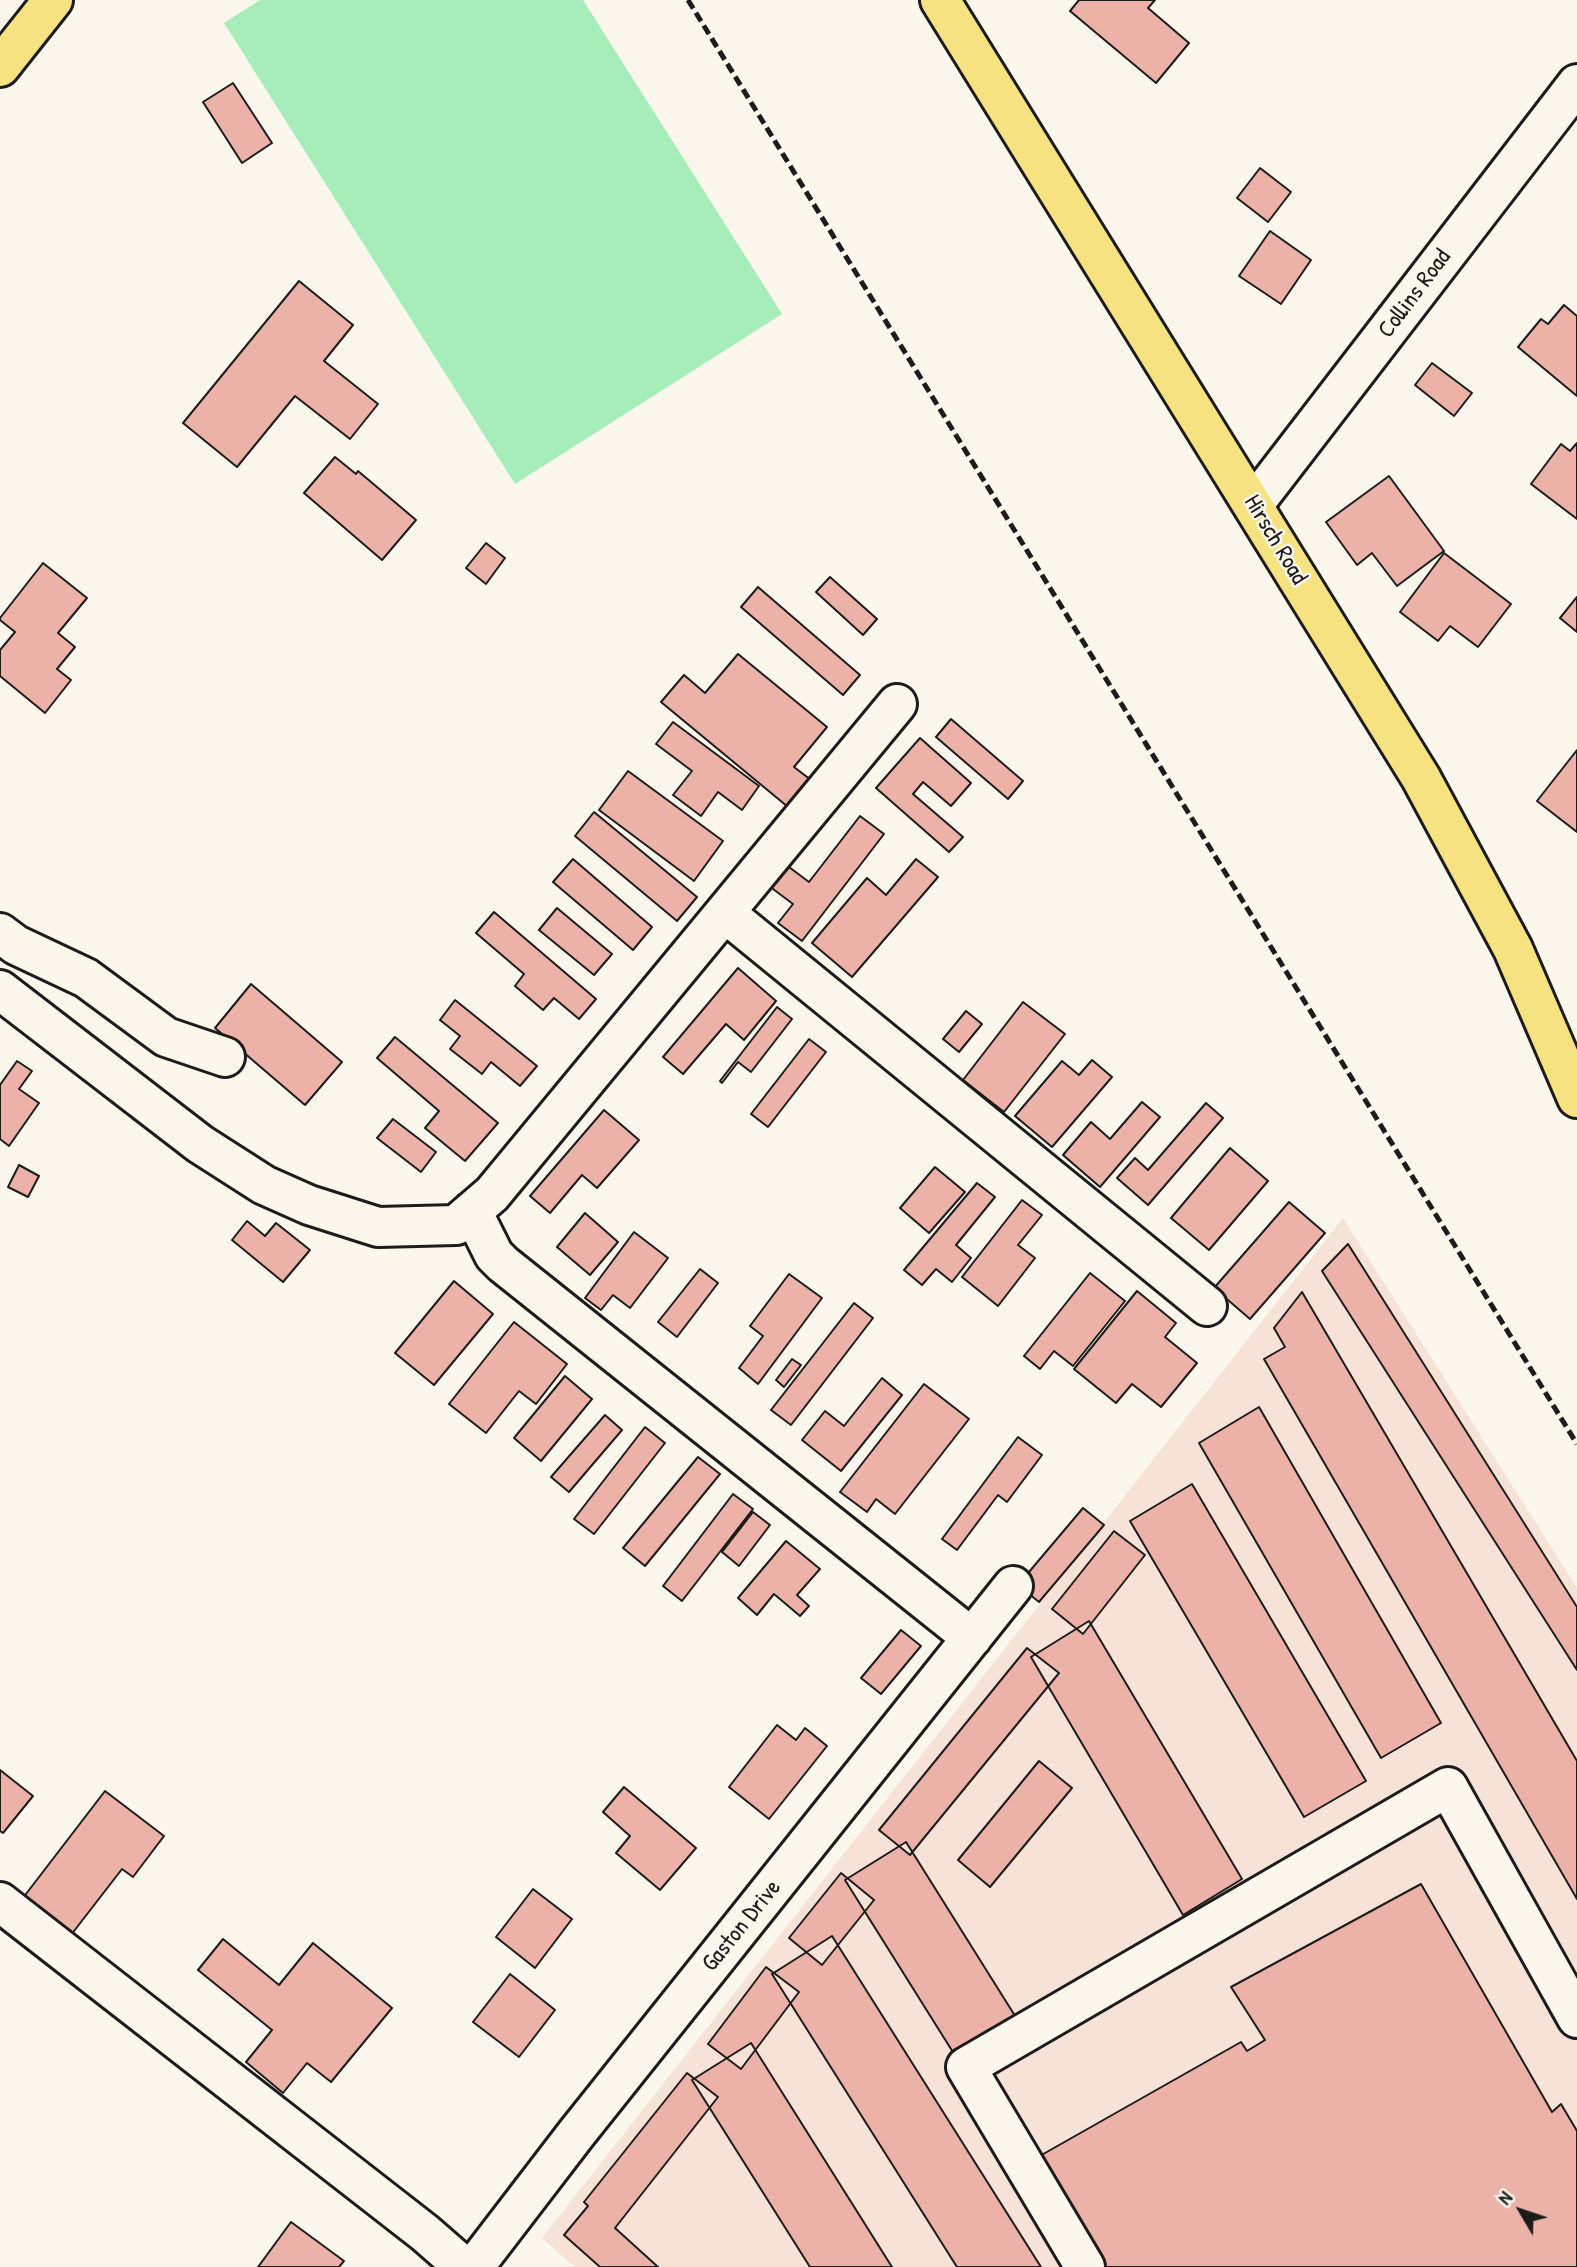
<!DOCTYPE html>
<html>
<head>
<meta charset="utf-8">
<style>
  body { margin:0 }
  #map { position:relative; width:1577px; height:2267px; overflow:hidden; background:#fbf7ec; font-family:"Patrick Hand",sans-serif }
  canvas { display:block }
  .north { position:absolute; left:1486px; top:2176px; width:70px; height:70px; -webkit-text-stroke:5px #fbf7ec; paint-order:stroke; rotate:309deg; font-size:19px; font-weight:700; line-height:28px; text-align:center; color:#1c1c1c }
  .north::after { content:''; display:block; margin:auto; width:24px; height:32px; background:#1c1c1c; clip-path:polygon(50% 0,100% 100%,50% 72%,0 100%) }
</style>
</head>
<body>
<div id="map">
<canvas width="1577" height="2267"></canvas>
<div class="north">N</div>
</div>
<script>
const ctx = document.querySelector('canvas').getContext('2d');
ctx.lineJoin = 'round';
function fillPath(path, color) { ctx.fillStyle = color; ctx.fill(path, 'evenodd'); }
function trace(path, color, width, dash) { ctx.strokeStyle = color; ctx.lineWidth = width; ctx.lineCap = dash ? 'butt' : 'round'; ctx.setLineDash(dash || []); ctx.stroke(path); }
function write(font, color, halo, rows, align = 'center') {
  ctx.font = font + ' "Patrick Hand",sans-serif'; ctx.lineWidth = 5; ctx.setLineDash([]); ctx.textBaseline = 'middle'; ctx.strokeStyle = halo; ctx.fillStyle = color; for (const [text, x, y, turn = 0] of rows) {
    ctx.save(); ctx.translate(x, y); ctx.rotate((+turn || 0) * Math.PI / 180); ctx.textAlign = isNaN(turn) ? turn : align; if (halo) ctx.strokeText(text, 0, 0); ctx.fillText(text, 0, 0); ctx.restore();
  }
}
fillPath(new Path2D(`
  M1343,1218L1577,1588V2267H575L542,2238Z`), '#f6e2d7');
fillPath(new Path2D(`
  M260,0H583L782,314L515,484L224,23Z`), '#a7edba');
const building = new Path2D(`
  M1079,0H1155L1148,8L1189,43L1156,83L1070,11Z
  M233,83L272,143L242,163L203,102Z
  M1260,168L1291,192L1268,222L1237,198Z
  M1270,231L1311,260L1281,304L1239,276Z
  M299,281L353,325L324,361L378,404L350,439L295,396L237,467L183,423Z
  M1564,305L1577,316V396L1518,347L1541,319L1548,324Z
  M1432,363L1472,393L1454,416L1415,385Z
  M1577,443V519L1531,484L1561,444L1570,451Z
  M335,457L356,474L358,471L416,520L382,560L304,493Z
  M1389,476L1444,551L1397,586L1372,553L1357,565L1326,522Z
  M486,543L505,558L486,584L466,568Z
  M1444,553L1511,604L1478,647L1450,626L1438,641L1400,612Z
  M43,563L87,598L58,633L75,647L57,669L71,680L45,713L0,676V650L15,632L0,620V618Z
  M830,577L877,619L863,635L816,592Z
  M758,587L860,675L843,695L741,607Z
  M1577,597V632L1560,618Z
  M738,654L827,727L794,767L811,780L788,807L661,702L684,675L705,693Z
  M951,719L1023,781L1008,799L936,737Z
  M673,722L759,786L742,810L718,792L701,816L673,795L692,771L656,744Z
  M920,738L971,783L951,806L923,782L913,794L963,837L949,852L876,788Z
  M1577,750V832L1537,801Z
  M628,771L723,841L694,881L599,810Z
  M594,812L697,897L677,921L575,836Z
  M860,816L884,834L802,941L778,923L793,904L769,886L785,864L809,882Z
  M573,859L652,927L633,950L553,882Z
  M916,859L938,877L852,977L812,943L867,878L886,895Z
  M557,908L612,954L594,975L539,930Z
  M494,912L596,999L579,1019L554,998L543,1010L515,986L524,974L476,933Z
  M738,968L776,1001L744,1040L726,1024L683,1074L663,1057Z
  M251,984L342,1062L305,1105L215,1028Z
  M455,1000L537,1066L520,1086L491,1062L482,1074L450,1049L460,1036L440,1020Z
  M1023,1002L1065,1034L1004,1112L963,1080Z
  M777,1007L792,1019L751,1072L738,1062L722,1083L720,1081Z
  M966,1011L982,1024L959,1052L943,1039Z
  M395,1037L498,1123L465,1161L425,1128L439,1111L377,1058Z
  M809,1039L826,1052L768,1127L751,1114Z
  M1092,1060L1112,1077L1052,1147L1015,1116L1062,1061L1079,1075Z
  M17,1061L32,1071L19,1089L39,1103L9,1146L0,1139V1085Z
  M1142,1102L1160,1117L1100,1187L1063,1155L1091,1122L1110,1139Z
  M1206,1103L1223,1118L1148,1205L1117,1178L1135,1158L1148,1170Z
  M604,1110L639,1140L597,1188L582,1175L550,1213L530,1196Z
  M393,1119L436,1152L421,1172L377,1138Z
  M1230,1148L1268,1181L1209,1250L1171,1218Z
  M19,1165L39,1176L28,1197L8,1187Z
  M935,1167L965,1192L929,1233L900,1208Z
  M977,1183L995,1197L956,1245L971,1258L952,1282L936,1269L922,1285L904,1270Z
  M1022,1200L1042,1215L1018,1245L1035,1258L998,1306L962,1277Z
  M1289,1202L1325,1233L1250,1319L1214,1288Z
  M585,1213L618,1242L590,1275L557,1247Z
  M247,1221L265,1236L276,1223L310,1250L283,1282L232,1240Z
  M634,1232L668,1258L630,1308L613,1295L601,1310L585,1298Z
  M1348,1244L1577,1607V1670L1322,1271Z
  M700,1269L718,1283L677,1337L658,1322Z
  M1090,1273L1125,1301L1073,1366L1054,1351L1040,1369L1024,1356Z
  M789,1274L822,1298L758,1384L739,1368L763,1336L750,1326Z
  M454,1281L493,1314L434,1385L395,1353Z
  M1137,1291L1176,1323L1165,1337L1197,1363L1161,1407L1132,1384L1116,1403L1074,1369Z
  M1302,1292L1577,1761V1899L1264,1359L1285,1347L1274,1328Z
  M854,1303L873,1318L791,1425L771,1410Z
  M514,1322L567,1364L536,1404L519,1391L486,1433L449,1404Z
  M792,1359L801,1365L784,1387L776,1380Z
  M565,1376L592,1399L541,1461L514,1438Z
  M882,1378L902,1395L841,1471L802,1440L825,1411L844,1426Z
  M924,1384L969,1419L895,1514L876,1499L867,1512L840,1492Z
  M1259,1407L1441,1723L1381,1758L1199,1443Z
  M605,1415L622,1430L569,1492L551,1477Z
  M645,1427L665,1443L594,1534L574,1519Z
  M1018,1437L1042,1455L1007,1502L998,1495L957,1550L942,1539Z
  M698,1457L720,1474L645,1566L623,1548Z
  M1192,1484L1366,1781L1304,1817L1130,1521Z
  M733,1494L753,1509L682,1601L663,1586Z
  M1083,1508L1104,1525L1039,1602L1018,1585Z
  M753,1512L770,1525L739,1566L722,1552Z
  M1114,1531L1145,1555L1083,1634L1052,1609Z
  M786,1541L820,1569L797,1595L809,1606L800,1616L774,1594L757,1615L738,1598Z
  M1089,1621L1242,1879L1183,1915L1031,1657Z
  M901,1630L921,1646L881,1694L861,1678Z
  M1027,1648L1059,1673L910,1855L879,1830Z
  M777,1725L796,1740L805,1728L827,1746L769,1819L729,1787Z
  M1039,1761L1072,1788L990,1887L958,1860Z
  M0,1770L33,1796L3,1833L0,1831Z
  M624,1787L696,1848L660,1890L616,1853L630,1836L603,1812Z
  M105,1791L164,1836L133,1877L122,1869L64,1944L16,1907Z
  M906,1842L1017,2019L956,2057L845,1880Z
  M841,1873L874,1900L822,1965L789,1938Z
  M1421,1884L1552,2112L1561,2104L1577,2131V2267H1098L1038,2157L1241,2042L1247,2051L1265,2040L1231,1987Z
  M533,1889L572,1919L535,1968L496,1937Z
  M832,1936L1041,2267H957L772,1974Z
  M223,1939L279,1985L313,1943L392,2008L331,2082L307,2063L283,2093L246,2062L272,2030L198,1970Z
  M766,1967L799,1992L741,2069L708,2044Z
  M510,1974L555,2010L519,2057L473,2022Z
  M751,2043L892,2267H810L692,2080Z
  M687,2073L718,2097L615,2228L658,2267H600L564,2235L588,2206L584,2202Z
  M291,2222L344,2261L339,2267H258Z`);
fillPath(building, '#ecb2a7');
trace(building, '#1c1c1c', 2);
const minor = new Path2D(`
  M1254,504L1577,84
  M725,913L1207,1306
  M0,933L16,945L86,978L166,1037L225,1057
  M0,990L200,1144L264,1185L309,1205L378,1227L456,1225L492,1194L897,704
  M472,1211L494,1255L503,1264L972,1638
  M0,1902L425,2233L464,2267
  M474,2267L576,2134L1013,1586
  M1085,2267L966,2067L1448,1787L1577,2018`);
const major = new Path2D(`
  M940,0L1421,778L1513,949L1577,1098
  M0,67L53,0`);
trace(minor, '#1c1c1c', 44);
trace(major, '#1c1c1c', 44);
trace(minor, '#fbf7ec', 38);
trace(major, '#f7e281', 38);
trace(new Path2D(`
  M688,0L1577,1444`), '#1c1c1c', 5, [10, 5]);
write('24px', '#1c1c1c', '#fbf7ec', [
  ["Collins Road",1415,294,-53],
  ["Hirsch Road",1275,540,59],
  ["Gaston Drive",742,1926,-51]
]);
</script>
</body>
</html>
